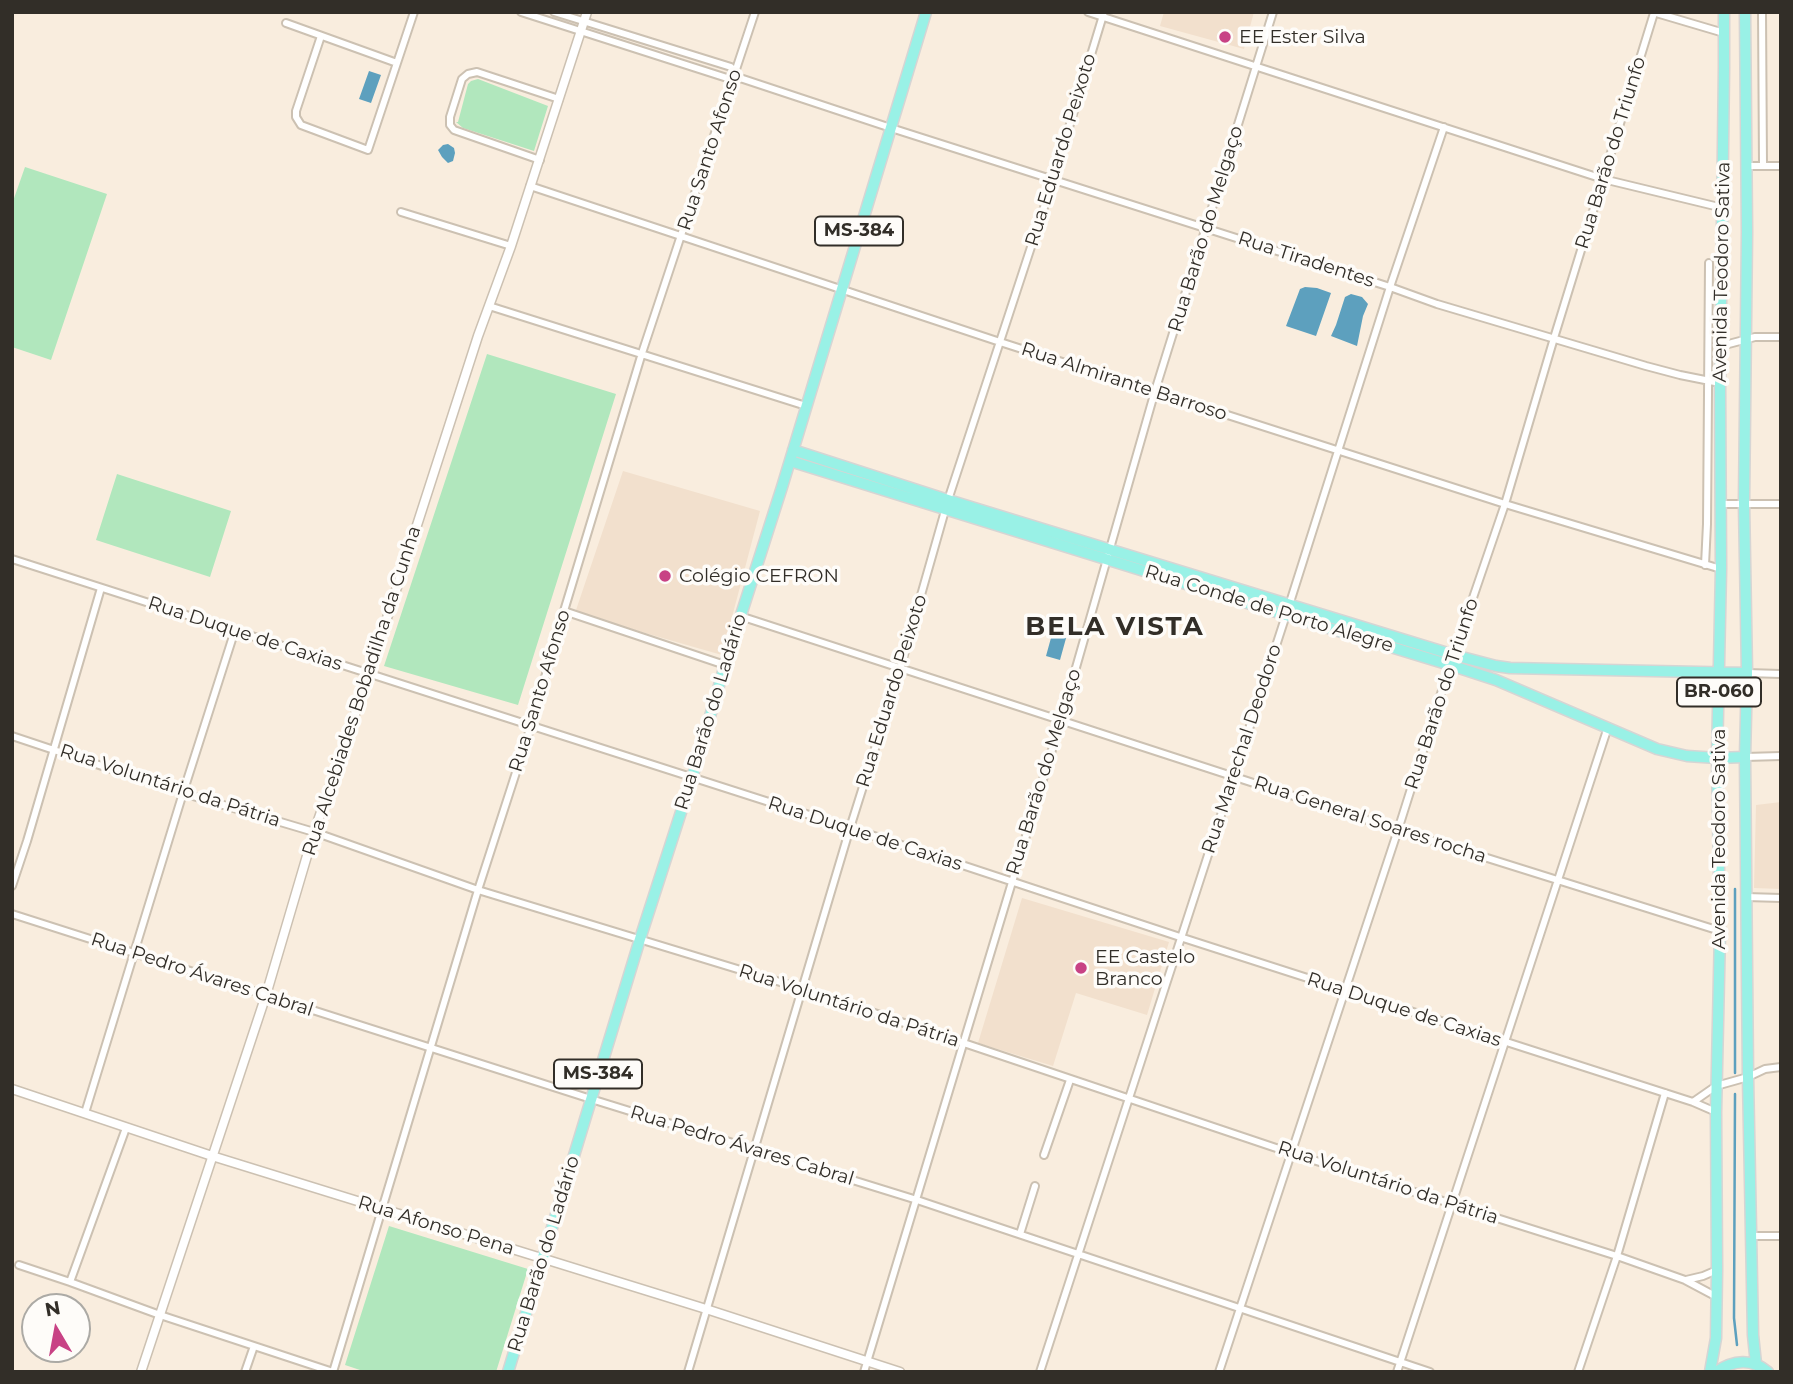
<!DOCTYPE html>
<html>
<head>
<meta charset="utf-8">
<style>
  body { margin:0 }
  #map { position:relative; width:1793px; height:1384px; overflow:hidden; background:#f9edde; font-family:Montserrat,sans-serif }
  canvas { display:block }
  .frame { position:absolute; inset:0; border:14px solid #322e28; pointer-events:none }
  .north { position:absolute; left:21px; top:1293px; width:70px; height:70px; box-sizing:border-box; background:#fefcf9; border:2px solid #acaaa5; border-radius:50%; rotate:350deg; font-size:19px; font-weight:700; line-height:28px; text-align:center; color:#322e28 }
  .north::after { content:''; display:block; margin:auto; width:24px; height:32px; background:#c84285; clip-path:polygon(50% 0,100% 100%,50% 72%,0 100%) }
</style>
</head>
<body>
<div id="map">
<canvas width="1793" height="1384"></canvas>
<div class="frame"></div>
<div class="north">N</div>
</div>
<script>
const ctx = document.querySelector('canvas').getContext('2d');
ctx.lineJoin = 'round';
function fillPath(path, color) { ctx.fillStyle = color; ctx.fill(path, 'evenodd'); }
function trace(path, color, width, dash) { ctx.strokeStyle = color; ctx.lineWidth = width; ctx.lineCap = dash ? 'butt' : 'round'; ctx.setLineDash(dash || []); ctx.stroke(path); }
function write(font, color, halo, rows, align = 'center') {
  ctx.font = font + ' Montserrat,sans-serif'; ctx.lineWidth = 7; ctx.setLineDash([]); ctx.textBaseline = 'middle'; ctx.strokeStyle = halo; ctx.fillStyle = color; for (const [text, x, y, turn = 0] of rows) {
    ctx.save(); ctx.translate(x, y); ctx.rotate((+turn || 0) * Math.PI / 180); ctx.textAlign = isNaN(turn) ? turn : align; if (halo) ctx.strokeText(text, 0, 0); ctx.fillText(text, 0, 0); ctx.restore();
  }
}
fillPath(new Path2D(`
  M1164,12H1254L1244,49L1160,26Z
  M623,471L760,511L722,655L575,613Z
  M1781,802V889L1754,888L1756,805Z
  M1022,898L1169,942L1147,1015L1076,993L1053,1066L978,1043Z`), '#f2e0cd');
fillPath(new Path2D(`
  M478,79L548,106L534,151L463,128L456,122H458L468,84L471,81Z
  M25,167L107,194L51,360L12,347V204Z
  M487,354L616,394L518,705L384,666Z
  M117,474L231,511L210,577L96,540Z
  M389,1226L528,1269L496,1372H366L345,1365Z`), '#b1e7bd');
fillPath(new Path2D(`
  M369,71L381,75L371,103L359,99Z
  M448,144L454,148L455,153L453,161L448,163L442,157L438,150L443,145Z
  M1305,287L1317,288L1331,293L1316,336L1286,326L1300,289Z
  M1351,294L1362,297L1368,304L1363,316L1357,346L1331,336L1336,325L1345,297Z
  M1054,627L1068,631L1060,660L1046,656Z`), '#5da0be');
trace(new Path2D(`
  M1735,889V1073
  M1735,1094L1734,1318L1737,1345`), '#5da0be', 2.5);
const minor = new Path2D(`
  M521,12L727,78L734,76L891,128L1390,287L1437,304L1646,366L1680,375L1720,383
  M554,12L731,67L734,76
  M1088,12L1603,179L1723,208
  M1653,12L1724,33
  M1762,12L1763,165
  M286,23L397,63
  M321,36L296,111V117L301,125L368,150L414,12
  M540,160L454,130L450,125V117L462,79L468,74L477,72L559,99
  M1746,166H1781
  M530,186L1000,342L1505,504L1721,569
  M401,212L511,246
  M489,306L806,406
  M1721,346L1755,337H1781
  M1720,504H1781
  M12,559L850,828L1180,937L1693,1102L1716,1112
  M1705,565L1707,524L1709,263
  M564,611L725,665
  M740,616L1398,830L1720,931
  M1747,673L1781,674
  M12,736L183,793L314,832L478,890L803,989L1291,1153L1617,1256L1685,1280L1717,1297
  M1745,757L1781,756
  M12,886L27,841L101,588
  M1746,897L1781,898
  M12,914L591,1099L917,1200L1430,1372
  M1693,1102L1716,1086L1748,1077L1765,1069L1781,1067
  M85,1113L183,793L235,630
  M1044,1155L1070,1080
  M1020,1234L1035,1186
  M1751,1236H1781
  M19,1265L70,1282L160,1315L333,1372
  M1686,1280L1703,1276L1717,1270
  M70,1282L126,1128
  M245,1372L254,1346
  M333,1372L478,890L531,726L564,611L642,353L755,12
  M688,1372L850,828L900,669L948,500L1053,180L1104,12
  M864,1372L1061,720L1155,391L1273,12
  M1040,1372L1286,615L1390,287L1444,127
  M1219,1372L1398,830L1450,665L1505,504L1554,338L1654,13
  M1397,1372L1608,727
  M1578,1372L1617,1256L1665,1093`);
const tertiary = new Path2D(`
  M12,1089L212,1156L706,1309L900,1372
  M141,1372L266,995L314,832L369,674L478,336L511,246L587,12`);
const primary = new Path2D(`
  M1745,12L1747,232L1744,503L1747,673L1745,757L1748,1077L1753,1335L1756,1364
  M793,450L948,500L1454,655L1496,666L1510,668L1747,673
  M790,461L1286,615L1450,665L1496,680L1657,749L1687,756L1717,758L1745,757
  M508,1372L640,939L692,778L725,665L782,487L926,12
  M1710,1372L1716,1338L1717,1270L1716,1112L1720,931L1717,758L1721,569L1720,383L1724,67V12
  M1716,1372C1733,1360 1752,1358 1768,1372`);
trace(minor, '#ccc1b2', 10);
trace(tertiary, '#ccc1b2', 11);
trace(primary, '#d6d5d4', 13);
trace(minor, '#fff', 6);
trace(tertiary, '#fff', 8);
trace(primary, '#99f1e6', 10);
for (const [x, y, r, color] of [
  [1225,37,7,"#c84285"],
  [665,576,7,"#c84285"],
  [1081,968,7,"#c84285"]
]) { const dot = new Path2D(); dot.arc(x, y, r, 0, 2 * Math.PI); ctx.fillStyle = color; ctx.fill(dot); trace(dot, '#fefcf9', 2.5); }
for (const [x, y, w] of [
  [859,231,88],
  [1719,692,84],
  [598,1074,88]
]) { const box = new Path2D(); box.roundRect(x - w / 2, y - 14.5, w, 29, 5); ctx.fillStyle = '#fefcf9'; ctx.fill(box); trace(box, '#322e28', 2); }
write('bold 18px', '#322e28', null, [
  ["MS-384",859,231],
  ["BR-060",1719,692],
  ["MS-384",598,1074]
]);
write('19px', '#322e28', '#fefcf9', [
  ["EE Ester Silva",1239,37],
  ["Colégio CEFRON",679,576],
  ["EE Castelo",1095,957],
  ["Branco",1095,979]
], 'left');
write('19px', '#322e28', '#fefcf9', [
  ["Rua Santo Afonso",710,150,-72],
  ["Rua Eduardo Peixoto",1061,150,-73],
  ["Rua Barão do Triunfo",1611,153,-73],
  ["Rua Barão do Melgaço",1206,229,-73],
  ["Rua Tiradentes",1306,260,18],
  ["Avenida Teodoro Sativa",1722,272,-89],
  ["Rua Almirante Barroso",1124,382,18],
  ["Rua Conde de Porto Alegre",1269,609,17],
  ["Rua Duque de Caxias",245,634,18],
  ["Rua Alcebiades Bobadilha da Cunha",362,691,-72],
  ["Rua Santo Afonso",540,691,-73],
  ["Rua Eduardo Peixoto",892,691,-73],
  ["Rua Barão do Triunfo",1442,694,-72],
  ["Rua Barão do Ladário",711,712,-73],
  ["Rua Marechal Deodoro",1242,749,-72],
  ["Rua Barão do Melgaço",1044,772,-73],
  ["Rua Voluntário da Pátria",170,786,18],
  ["Rua General Soares rocha",1370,820,18],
  ["Rua Duque de Caxias",865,834,18],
  ["Avenida Teodoro Sativa",1719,839,-90],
  ["Rua Pedro Ávares Cabral",202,975,18],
  ["Rua Voluntário da Pátria",849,1006,18],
  ["Rua Duque de Caxias",1404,1010,18],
  ["Rua Pedro Ávares Cabral",742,1146,17],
  ["Rua Voluntário da Pátria",1388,1183,18],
  ["Rua Afonso Pena",436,1226,17],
  ["Rua Barão do Ladário",544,1254,-73]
]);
ctx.letterSpacing = '2px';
write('bold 26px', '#322e28', '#fefcf9', [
  ["BELA VISTA",1115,627]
]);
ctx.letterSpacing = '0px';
</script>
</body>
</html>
